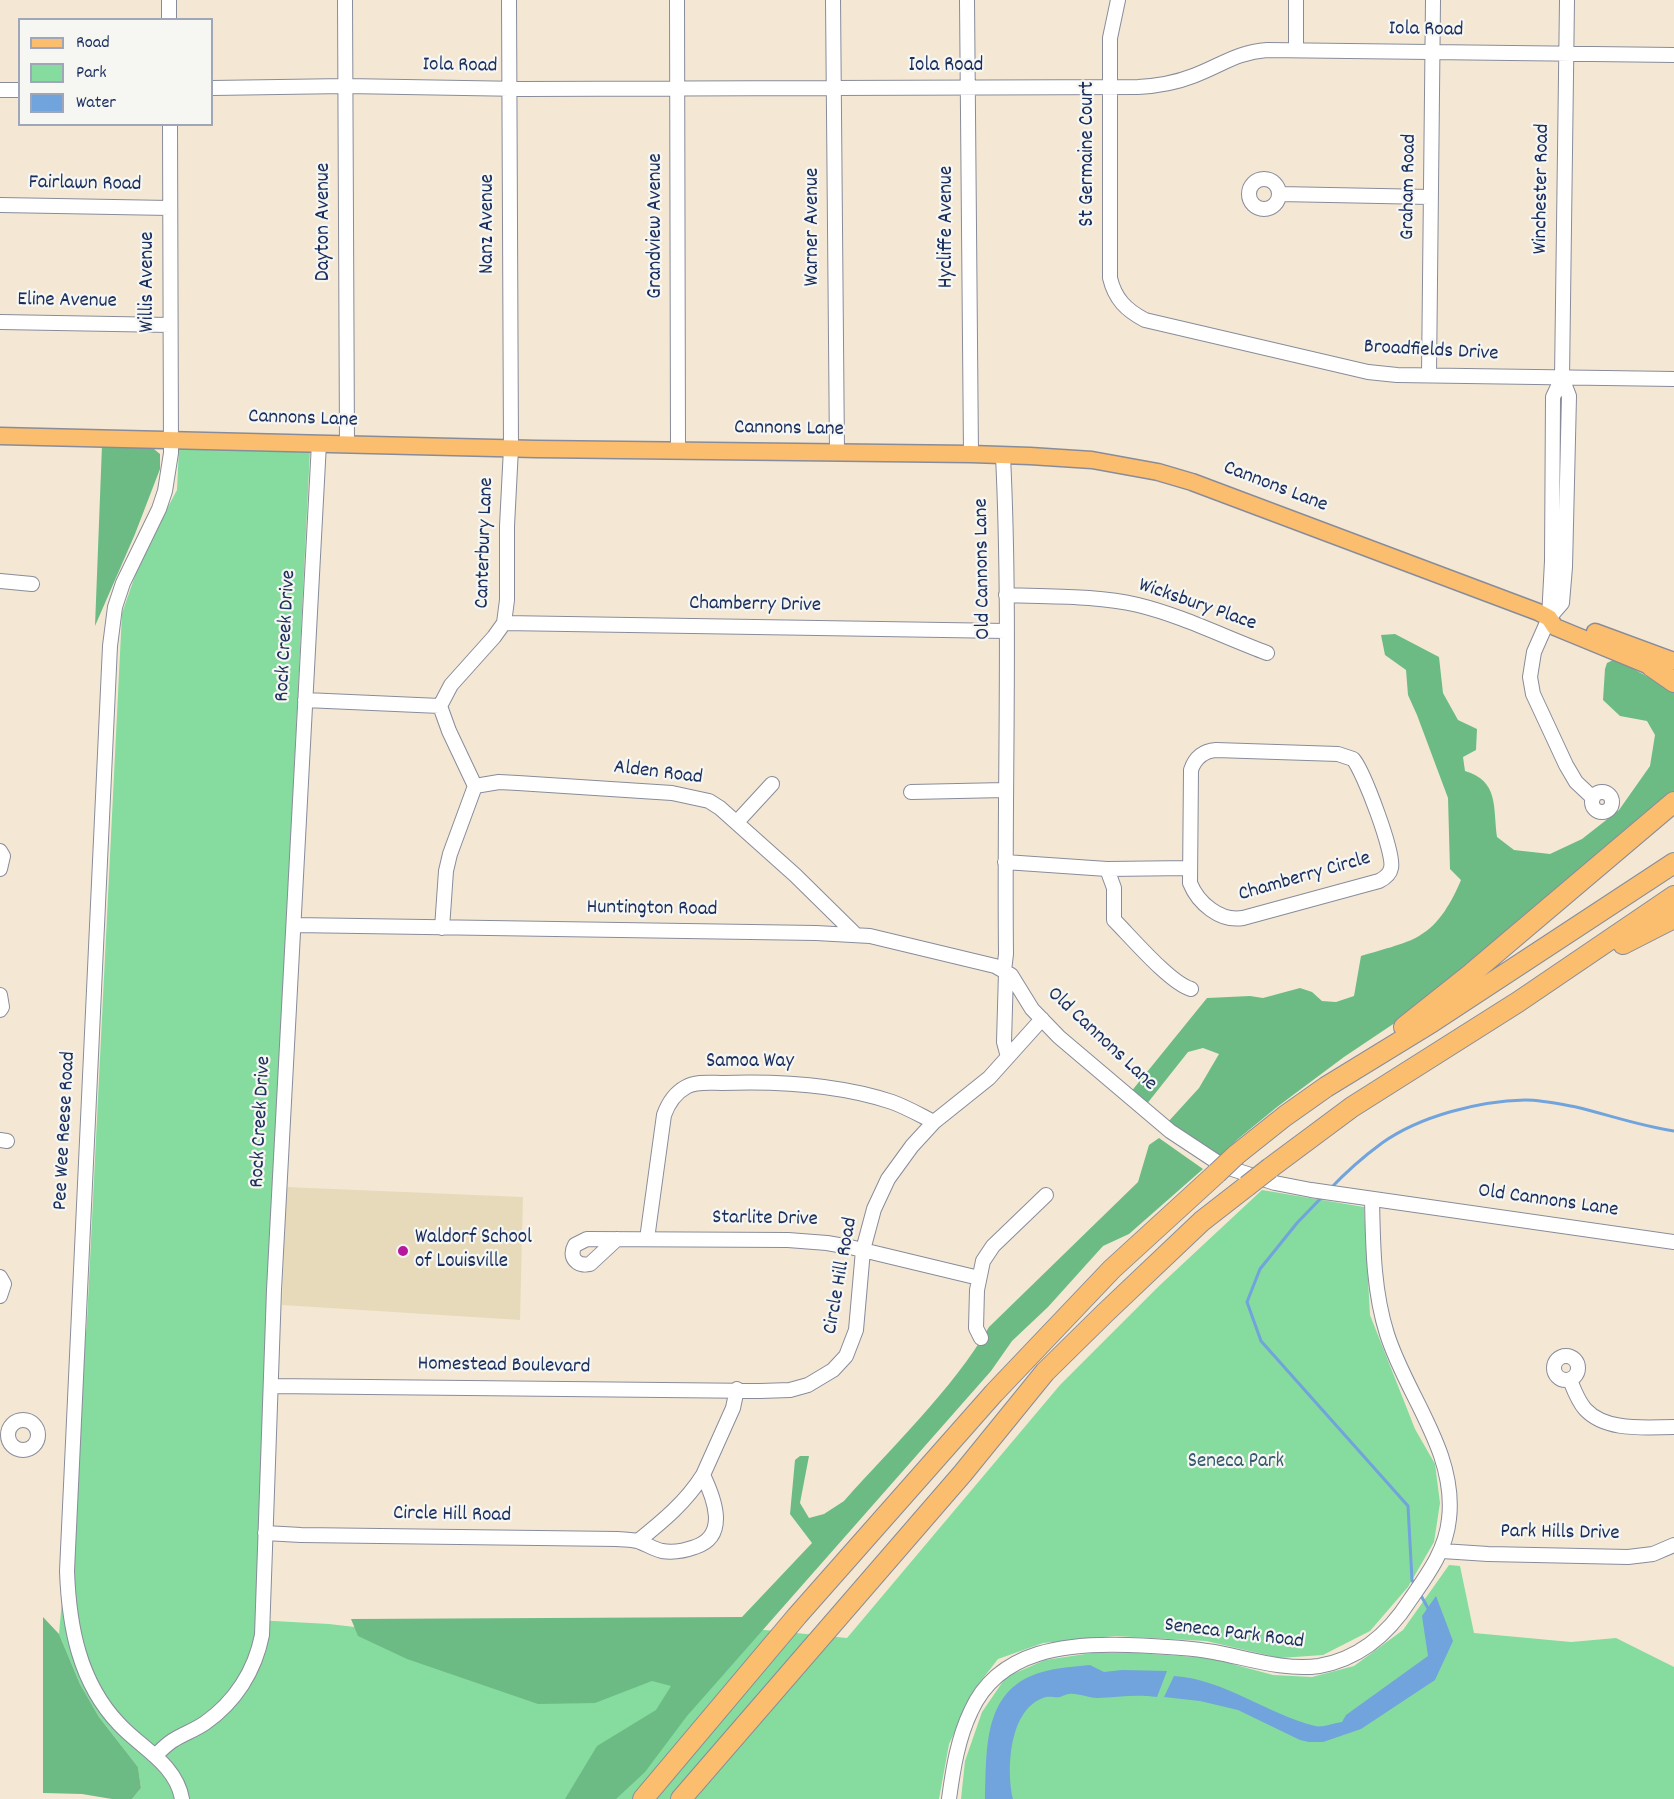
<!DOCTYPE html>
<html>
<head>
<meta charset="utf-8">
<style>
  body { margin:0 }
  #map { position:relative; width:1674px; height:1799px; overflow:hidden; background:#f4e8d5; font-family:Dekko,sans-serif }
  canvas { display:block }
  .legend { position:absolute; left:18px; top:18px; width:195px; height:108px; box-sizing:border-box; background:#f6f6f2; border:2px solid #9ea6b7; margin:0; padding:8px 10px; list-style:none; font-size:18px; color:#1b2f5e }
  .legend li { display:flex; align-items:center; gap:12px; height:30px }
  .legend b { width:30px; border:2px solid #9ea6b7 }
</style>
</head>
<body>
<div id="map">
<canvas width="1674" height="1799"></canvas>
<ul class="legend">
<li><b style="height:8px;background:#fbbe6e"></b>Road</li>
<li><b style="height:16px;background:#86db9e"></b>Park</li>
<li><b style="height:16px;background:#71a3dc"></b>Water</li>
</ul>
</div>
<script>
const ctx = document.querySelector('canvas').getContext('2d');
ctx.lineJoin = 'round';
function fillPath(path, color) { ctx.fillStyle = color; ctx.fill(path, 'evenodd'); }
function trace(path, color, width, dash) { ctx.strokeStyle = color; ctx.lineWidth = width; ctx.lineCap = dash ? 'butt' : 'round'; ctx.setLineDash(dash || []); ctx.stroke(path); }
function write(font, color, halo, rows, align = 'center') {
  ctx.font = font + ' Dekko,sans-serif'; ctx.lineWidth = 4.5; ctx.setLineDash([]); ctx.textBaseline = 'middle'; ctx.strokeStyle = halo; ctx.fillStyle = color; for (const [text, x, y, turn = 0] of rows) {
    ctx.save(); ctx.translate(x, y); ctx.rotate((+turn || 0) * Math.PI / 180); ctx.textAlign = isNaN(turn) ? turn : align; if (halo) ctx.strokeText(text, 0, 0); ctx.fillText(text, 0, 0); ctx.restore();
  }
}
fillPath(new Path2D(`
  M286,1187L523,1197L520,1320L282,1305Z`), '#e7daba');
fillPath(new Path2D(`
  M179,447L310,450L281,1034L255,1620L329,1624L389,1631L765,1630L847,1638L1060,1385L1159,1286L1262,1190L1364,1207L1370,1315L1415,1429L1435,1464L1440,1503L1434,1542L1408,1587L1370,1631L1323,1655L1280,1658L1206,1641L1115,1636L1043,1643L998,1659L977,1686L949,1744L939,1799H132L141,1788L138,1767L99,1717L80,1684L59,1634L87,1321L122,613L142,556L177,490Z
  M1449,1565L1460,1566L1474,1633L1571,1642L1616,1638L1674,1667V1799H961L965,1761L982,1712L1006,1677L1045,1660L1092,1653H1136L1210,1658L1273,1675L1312,1677L1354,1666L1403,1630Z`), '#86db9e');
fillPath(new Path2D(`
  M102,445H149L160,454V469L135,534L95,626Z
  M1395,634L1439,657L1443,693L1458,720L1477,729L1476,750L1463,757L1465,771C1499,781 1493,807 1497,837L1514,850L1550,854L1582,839L1619,810L1650,766L1655,735L1647,721L1620,716L1603,700L1605,669L1607,663L1615,659L1674,691V794L1432,998L1344,1057L1277,1107L1238,1139L1220,1156L1168,1122L1199,1088L1219,1054L1203,1048L1188,1052L1146,1105L1130,1093L1207,998L1250,996L1263,998L1300,988L1312,992L1322,1001L1336,1002L1354,996L1361,956C1377,951 1406,944 1419,936C1440,924 1452,901 1461,880L1450,869L1448,798L1417,715L1408,695L1406,670L1385,655L1381,635Z
  M1159,1138L1203,1169L1129,1234L1103,1246L1048,1307L1012,1341L991,1371L687,1716L645,1772L616,1799H565L597,1746L656,1710L671,1686L652,1681L595,1703L538,1704L407,1659L358,1636L351,1619L742,1617L812,1543L790,1514L795,1460L800,1456H809L800,1503L809,1518L824,1514L844,1501C892,1447 953,1389 989,1327L1138,1182L1149,1145Z
  M43,1617L59,1634L80,1684L99,1717L138,1767L141,1788L132,1799H112L82,1794L43,1793Z`), '#6cbb85');
fillPath(new Path2D(`
  M1436,1596L1453,1641L1435,1680L1361,1729L1323,1742H1309L1300,1740L1238,1710L1200,1701L1164,1697L1174,1676C1224,1679 1267,1714 1315,1726C1322,1728 1334,1723 1342,1722L1346,1715L1428,1656L1422,1616Z
  M1090,1665L1104,1672L1122,1670L1167,1671L1157,1697C1136,1694 1118,1697 1097,1698C1088,1698 1078,1693 1069,1694C1066,1694 1063,1696 1060,1697C1056,1698 1051,1696 1046,1697C1009,1707 1006,1769 1013,1799H985C987,1754 982,1697 1031,1676C1049,1668 1071,1667 1090,1665Z`), '#71a3dc');
trace(new Path2D(`
  M1330,1189C1346,1172 1363,1157 1382,1143C1420,1116 1479,1101 1525,1100C1541,1100 1560,1104 1576,1107C1609,1115 1640,1126 1674,1131
  M1323,1196L1297,1223L1260,1269L1247,1302L1261,1341L1408,1506L1412,1580L1414,1584
  M1419,1592L1429,1610`), '#71a3dc', 3);
const minor = new Path2D(`
  M169,0V20
  M345,0L347,444
  M677,0L678,451
  M833,0L837,453
  M967,0L971,454
  M1118,0L1110,38V278C1115,299 1126,310 1145,320L1368,372L1397,375L1674,379
  M1296,50V0
  M212,88L346,86L523,89L1138,87C1157,86 1175,83 1193,76C1220,66 1237,52 1267,50L1674,55
  M0,90H20
  M170,124L171,453L165,491L159,509L123,583L115,607L110,646L67,1571C69,1626 79,1682 119,1724C141,1748 176,1764 182,1799
  M1249 194a15 15 0 1 1 30 0a15 15 0 1 1-30 0Z
  M1279,194L1430,197
  M0,205L170,208
  M0,322L170,325
  M1429,375L1433,0
  M1562,378L1569,396L1565,567L1562,603L1549,618L1534,652L1530,677L1533,694L1566,765L1576,782L1593,798
  M1003,456C1011,622 1004,788 1006,954L1004,971
  M0,581L32,584
  M1006,595C1050,597 1095,595 1138,605C1183,616 1224,637 1267,653
  M1549,618L1552,561L1553,397L1562,378L1567,0
  M504,623L1006,631
  M305,700L440,706
  M1216,750L1338,754L1353,759C1363,770 1395,854 1391,868C1390,874 1385,878 1379,881L1243,918C1220,922 1198,903 1190,883L1191,770C1195,758 1203,751 1216,750Z
  M475,786L499,782L518,783L672,793L709,801L720,808L795,875L856,935
  M911,792L1005,790
  M1592 802a10 10 0 1 1 20 0a10 10 0 1 1-20 0Z
  M737,822L772,784
  M0,851L3,856L0,869
  M1005,862L1107,869L1190,868
  M1107,869L1114,888V920C1131,937 1170,983 1191,989
  M294,925L816,933L870,936L995,966L1011,975L1032,1009L1059,1037L1170,1131L1223,1166L1275,1183L1311,1190L1674,1242
  M442,928L446,871L450,854L475,786L449,731L440,706L451,685L494,637L504,623L507,600V526L511,448L509,0
  M1006,972L1004,1042L1008,1057
  M0,995L2,1007L0,1010
  M0,1140L7,1141
  M617,1239L590,1264C577,1267 568,1257 575,1245L587,1239L788,1240L827,1243L850,1247L979,1278
  M647,1239L664,1115C668,1104 675,1093 686,1087C696,1081 711,1083 722,1083C778,1081 838,1084 892,1102C906,1107 920,1115 934,1122
  M0,1277L4,1284L0,1296
  M981,1338L976,1328L977,1290L983,1261L993,1246L1046,1195
  M1554 1368a12 12 0 1 1 24 0a12 12 0 1 1-24 0Z
  M1570,1380C1574,1390 1578,1401 1585,1409C1606,1432 1646,1427 1674,1427
  M271,1386L760,1391L790,1390L808,1385L833,1370L846,1356L856,1330L863,1250L874,1209L888,1179L912,1146L934,1122L989,1078L1042,1019
  M8 1435a15 15 0 1 1 30 0a15 15 0 1 1-30 0Z
  M265,1533L301,1535L617,1539C624,1540 633,1539 640,1542C648,1545 654,1549 662,1551C674,1553 684,1551 695,1547C729,1536 714,1498 703,1475L733,1408L737,1389
  M638,1541C663,1521 686,1502 703,1475
  M1442,1551L1488,1554L1628,1557L1653,1554L1674,1545
  M155,1756C160,1751 166,1745 172,1741C183,1734 195,1730 205,1723C235,1702 255,1671 262,1635L274,1290L319,443
  M949,1799C953,1769 958,1738 971,1711C999,1649 1069,1643 1128,1645C1157,1646 1186,1647 1214,1652C1247,1658 1285,1671 1319,1666C1359,1659 1389,1633 1410,1600C1428,1574 1446,1550 1449,1519C1457,1452 1406,1395 1387,1334C1373,1290 1373,1244 1372,1199`);
const major = new Path2D(`
  M0,436L536,449L971,454L1030,456L1092,460L1158,472L1192,482L1538,612L1549,618L1555,627L1662,671
  M1595,632L1674,661`);
const highway = new Path2D(`
  M1651,666L1674,682
  M1623,944L1674,918
  M1404,1027L1472,973L1674,802
  M1236,1155L1285,1116L1326,1087L1432,1022L1674,863
  M1270,1168L1352,1107L1518,1002L1674,896
  M643,1799L797,1616L994,1393L1112,1269L1217,1173
  M681,1799L963,1473L1045,1372L1105,1313L1202,1221L1247,1186`);
trace(minor, '#888c9a', 16);
trace(major, '#888c9a', 19);
trace(highway, '#888c9a', 22);
trace(minor, '#fff', 14);
trace(major, '#fbbe6e', 16);
trace(highway, '#fbbe6e', 20);
const highwayBridge = new Path2D(`
  M1217,1173L1236,1155
  M1247,1186L1270,1168`);
trace(highwayBridge, '#888c9a', 22, []);
trace(highwayBridge, '#fbbe6e', 20);
for (const [x, y, r, color] of [
  [403,1251,6,"#b5179e"]
]) { const dot = new Path2D(); dot.arc(x, y, r, 0, 2 * Math.PI); ctx.fillStyle = color; ctx.fill(dot); trace(dot, '#f6f6f2', 2); }
write('21px', '#1b2f5e', '#f6f6f2', [
  ["Iola Road",1426,31,1],
  ["Iola Road",460,67,1],
  ["Iola Road",946,67],
  ["St Germaine Court",1089,154,-90],
  ["Fairlawn Road",85,185,1],
  ["Graham Road",1410,187,-89],
  ["Winchester Road",1543,189,-89],
  ["Dayton Avenue",325,222,-90],
  ["Nanz Avenue",489,224,-90],
  ["Grandview Avenue",657,226,-90],
  ["Warner Avenue",814,227,-90],
  ["Hycliffe Avenue",948,227,-90],
  ["Willis Avenue",149,282,-90],
  ["Eline Avenue",67,302,1],
  ["Broadfields Drive",1431,352,3],
  ["Cannons Lane",303,420,2],
  ["Cannons Lane",789,430,1],
  ["Cannons Lane",1275,488,21],
  ["Canterbury Lane",486,543,-88],
  ["Old Cannons Lane",984,569,-91],
  ["Chamberry Drive",755,606,1],
  ["Wicksbury Place",1197,606,19],
  ["Rock Creek Drive",287,636,-87],
  ["Alden Road",658,774,7],
  ["Chamberry Circle",1305,878,-16],
  ["Huntington Road",652,910,1],
  ["Old Cannons Lane",1101,1040,43],
  ["Samoa Way",750,1063],
  ["Rock Creek Drive",262,1122,-87],
  ["Pee Wee Reese Road",66,1131,-87],
  ["Old Cannons Lane",1548,1202,8],
  ["Starlite Drive",765,1220,1],
  ["Circle Hill Road",842,1276,-80],
  ["Homestead Boulevard",504,1367,1],
  ["Circle Hill Road",452,1516,1],
  ["Park Hills Drive",1560,1534,1],
  ["Seneca Park Road",1234,1635,7]
]);
write('21px', '#1b2f5e', '#f6f6f2', [
  ["Waldorf School",415,1239],
  ["of Louisville",415,1263]
], 'left');
write('21px', '#365a6e', '#f6f6f2', [
  ["Seneca Park",1236,1463]
]);
</script>
</body>
</html>
